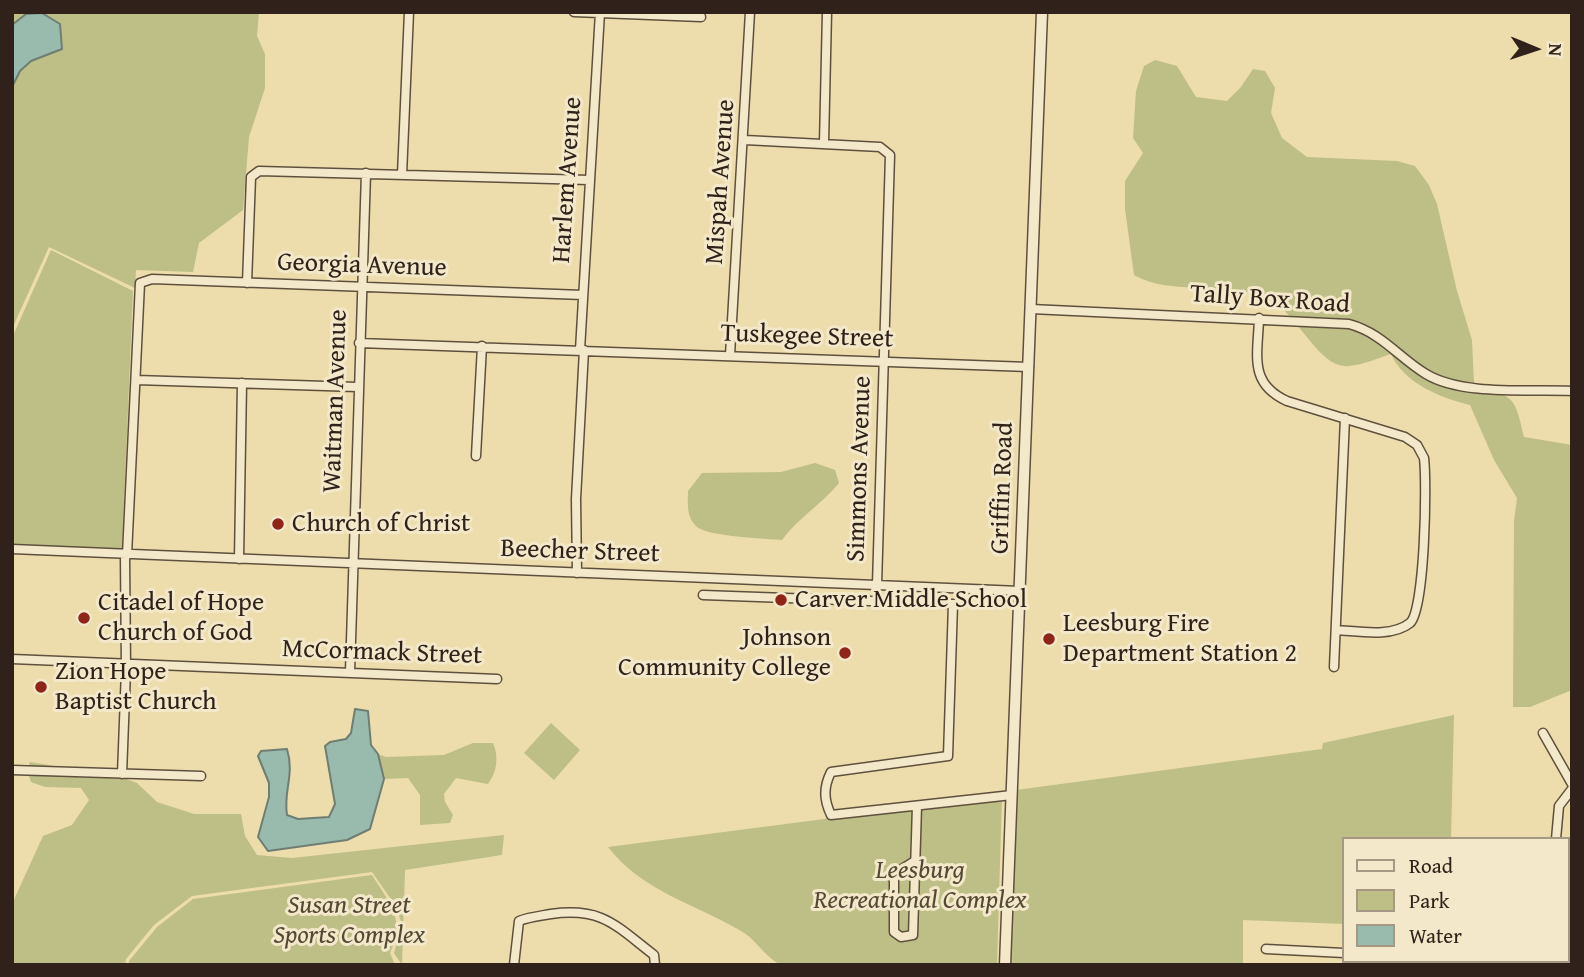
<!DOCTYPE html>
<html>
<head>
<meta charset="utf-8">
<style>
  body { margin:0 }
  #map { position:relative; width:1584px; height:977px; overflow:hidden; background:#eddcac; font-family:"Gentium Book Plus",serif }
  canvas { display:block }
  .frame { position:absolute; inset:0; border:14px solid #30221a; pointer-events:none }
  .legend { position:absolute; left:1342px; top:837px; width:228px; height:126px; box-sizing:border-box; background:#f3e8c9; border:2px solid #a59983; margin:0; padding:9px 12px; list-style:none; font-size:21px; color:#30221a }
  .legend li { display:flex; align-items:center; gap:14px; height:35px }
  .legend b { width:35px; border:2px solid #a59983 }
  .north { position:absolute; left:1500px; top:14px; width:70px; height:70px; -webkit-text-stroke:5px #f3e8c9; paint-order:stroke; rotate:92deg; font-size:19px; font-weight:700; line-height:28px; text-align:center; color:#30221a }
  .north::after { content:''; display:block; margin:auto; width:24px; height:32px; background:#30221a; clip-path:polygon(50% 0,100% 100%,50% 72%,0 100%) }
</style>
</head>
<body>
<div id="map">
<canvas width="1584" height="977"></canvas>
<div class="frame"></div>
<ul class="legend">
<li><b style="height:9px;background:#f3e8c9"></b>Road</li>
<li><b style="height:19px;background:#bdbf86"></b>Park</li>
<li><b style="height:19px;background:#99bbae"></b>Water</li>
</ul>
<div class="north">N</div>
</div>
<script>
const ctx = document.querySelector('canvas').getContext('2d');
ctx.lineJoin = 'round';
function fillPath(path, color) { ctx.fillStyle = color; ctx.fill(path, 'evenodd'); }
function trace(path, color, width, dash) { ctx.strokeStyle = color; ctx.lineWidth = width; ctx.lineCap = dash ? 'butt' : 'round'; ctx.setLineDash(dash || []); ctx.stroke(path); }
function write(font, color, halo, rows, align = 'center') {
  ctx.font = font + ' "Gentium Book Plus",serif'; ctx.lineWidth = 6; ctx.setLineDash([]); ctx.textBaseline = 'middle'; ctx.strokeStyle = halo; ctx.fillStyle = color; for (const [text, x, y, turn = 0] of rows) {
    ctx.save(); ctx.translate(x, y); ctx.rotate((+turn || 0) * Math.PI / 180); ctx.textAlign = isNaN(turn) ? turn : align; if (halo) ctx.strokeText(text, 0, 0); ctx.fillText(text, 0, 0); ctx.restore();
  }
}
fillPath(new Path2D(`
  M12,12H259L257,36L265,54V88L249,137L243,210L199,243L193,272L136,270L135,288L49,247L12,329V87L20,71L31,61L62,49L14,23L12,25Z
  M1155,60L1177,66L1196,97L1227,101L1241,87L1253,69L1265,71L1275,88L1271,113L1282,138L1307,157L1397,161L1415,166L1429,185L1437,204L1457,291L1472,340L1474,383C1514,400 1514,392 1524,437L1572,445V690L1530,707H1513L1514,521L1517,498L1494,460L1470,405C1439,397 1405,384 1391,354C1378,358 1363,365 1349,366C1319,370 1298,313 1270,300C1226,279 1172,297 1134,275L1125,209V181L1143,153L1133,138L1136,91L1144,66Z
  M51,250L133,291L122,551L12,547V338Z
  M815,463L835,470L839,483C822,504 799,517 782,540C766,539 707,536 697,527C686,517 688,504 688,491L702,473L781,472Z
  M1454,715L1451,839H1344V924L1243,920V965H1009L1016,790L1322,749L1323,743Z
  M551,723L580,750L554,780L524,753Z
  M473,743H493C499,757 497,772 488,784L456,778L444,794L445,802L453,815L450,823L420,825V795L408,778L384,779L378,754L386,757L444,755Z
  M30,762L121,777L137,783L157,802L194,814H241L245,836L257,855L292,858L504,835L502,855L405,870L402,965L394,953L402,924L395,905L372,872L192,896L154,925L126,959L125,965H12V904L43,836L72,825L89,800L81,788L45,787L31,782L27,770Z
  M1002,796L997,965H782C766,959 756,939 741,931C694,903 643,892 608,847Z
  M372,875C390,904 406,919 390,953L395,965H129V961L157,927L193,899Z`), '#bdbf86');
const water = new Path2D(`
  M42,13L60,24L62,49L31,61L20,71L12,87V25L26,14Z
  M355,709L368,711L371,745L378,754L384,779L370,829L347,840L268,851L258,837L269,797V783L258,756L261,751L287,749C295,775 283,791 287,815L298,819L329,817L335,804L325,746L330,742L346,739L351,733Z`);
fillPath(water, '#99bbae');
trace(water, '#6f7e73', 2);
const minor = new Path2D(`
  M574,12L701,17
  M745,140L880,147L890,155L877,585
  M824,143L827,12
  M402,175L409,12
  M247,283L251,177L259,171L589,180
  M1031,309L1349,324C1382,333 1398,357 1426,374C1462,396 1530,389 1572,391
  M1259,318C1258,355 1248,383 1287,401L1405,437L1417,445L1424,458C1427,482 1425,610 1410,623C1391,638 1358,631 1336,630
  M359,343L1029,367
  M580,350L600,12
  M730,355L750,12
  M136,380L357,387
  M476,456L482,346
  M12,549L1020,591
  M127,555L140,283L152,279L583,295
  M239,559L242,383
  M577,573L576,499L584,350
  M703,595L953,604L948,756L831,772C823,788 824,800 831,815L1012,795
  M12,659L497,679
  M1334,667L1345,418
  M350,672L366,173
  M1543,733L1572,784
  M12,770L201,776
  M122,774L126,670L125,555
  M1556,839L1559,806L1572,789
  M915,861L894,874V932L901,937L913,935L917,806
  M1568,907H1572
  M1266,949L1344,953
  M1431,961V965
  M1551,964V961
  M514,965L519,921C529,917 540,916 551,914C602,907 615,925 654,955L655,965
  M1438,965L1443,961`);
const tertiary = new Path2D(`
  M1005,965L1042,12`);
trace(minor, '#5f503e', 11);
trace(tertiary, '#5f503e', 13);
trace(minor, '#f3e8c9', 8);
trace(tertiary, '#f3e8c9', 10);
for (const [x, y, r, color] of [
  [278,524,7,"#8f2418"],
  [781,600,7,"#8f2418"],
  [84,618,7,"#8f2418"],
  [1049,639,7,"#8f2418"],
  [845,653,7,"#8f2418"],
  [41,687,7,"#8f2418"]
]) { const dot = new Path2D(); dot.arc(x, y, r, 0, 2 * Math.PI); ctx.fillStyle = color; ctx.fill(dot); trace(dot, '#f3e8c9', 2.5); }
write('26px', '#30221a', '#f3e8c9', [
  ["Harlem Avenue",568,180,-86],
  ["Mispah Avenue",721,182,-86],
  ["Georgia Avenue",362,266,2],
  ["Tally Box Road",1270,300,4],
  ["Tuskegee Street",807,337,2],
  ["Waitman Avenue",336,401,-88],
  ["Simmons Avenue",860,469,-88],
  ["Griffin Road",1003,488,-88],
  ["Beecher Street",580,552,2],
  ["McCormack Street",382,653,2]
]);
write('26px', '#30221a', '#f3e8c9', [
  ["Church of Christ",292,524],
  ["Carver Middle School",795,600],
  ["Citadel of Hope",98,603],
  ["Church of God",98,633],
  ["Leesburg Fire",1063,624],
  ["Department Station 2",1063,654],
  ["Johnson",831,638,"right"],
  ["Community College",831,668,"right"],
  ["Zion Hope",55,672],
  ["Baptist Church",55,702]
], 'left');
write('italic 26px', '#534935', '#f3e8c9', [
  ["Leesburg",920,871],
  ["Recreational Complex",920,901],
  ["Susan Street",349,906],
  ["Sports Complex",349,936]
]);
</script>
</body>
</html>
